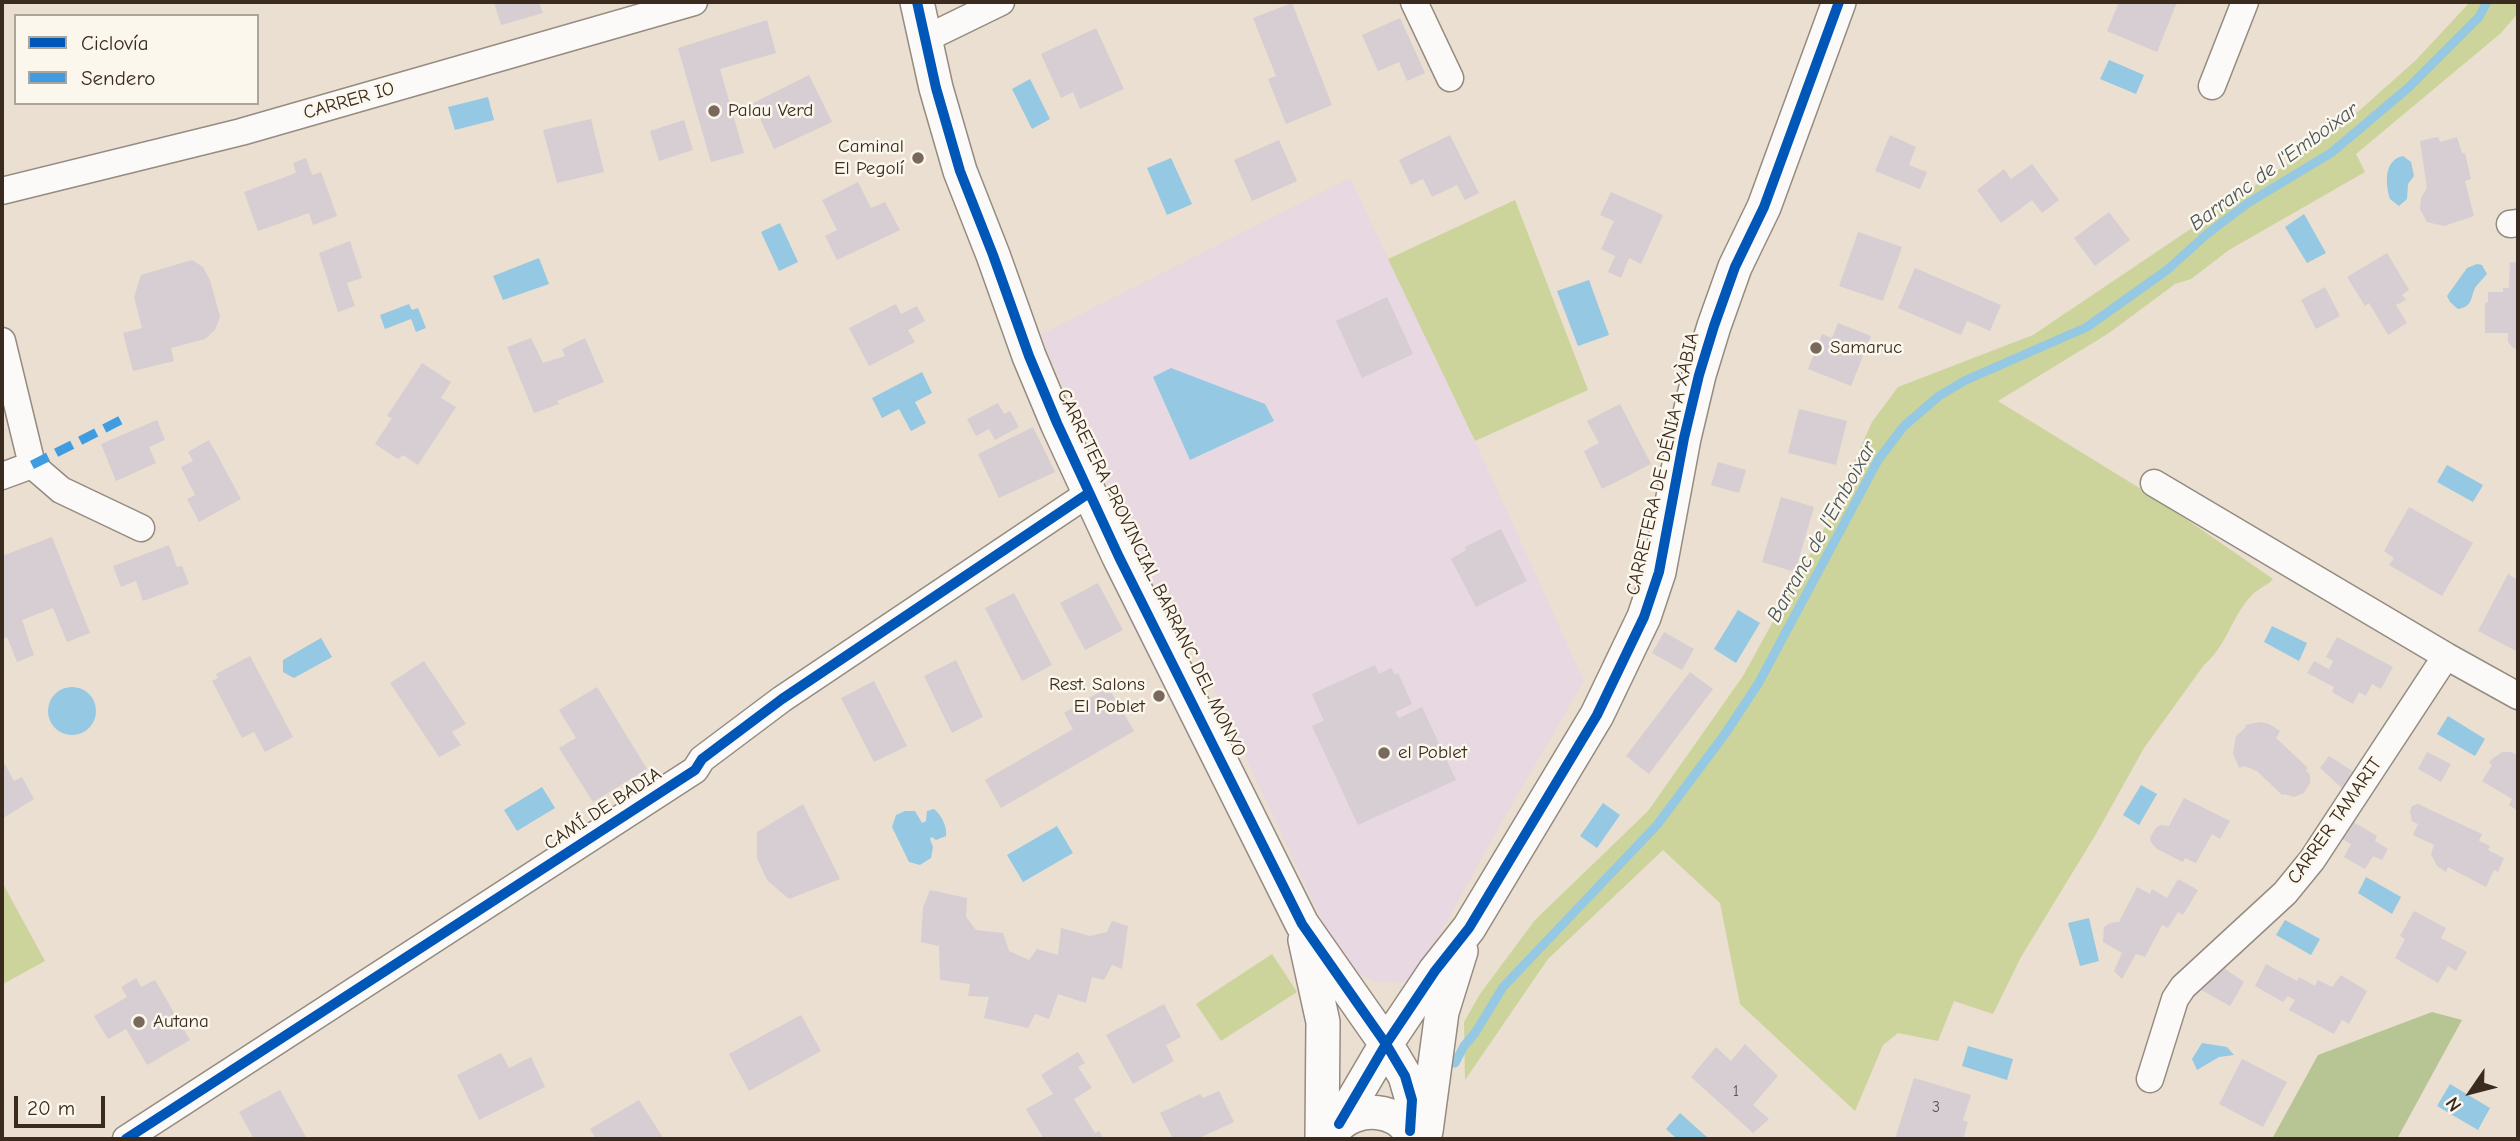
<!DOCTYPE html>
<html>
<head>
<meta charset="utf-8">
<style>
  body { margin:0 }
  #map { position:relative; width:2520px; height:1141px; overflow:hidden; background:#eadfd0; font-family:"Comic Neue",sans-serif }
  canvas { display:block }
  .frame { position:absolute; inset:0; border:4px solid #3b2a1e; pointer-events:none }
  .legend { position:absolute; left:14px; top:14px; width:245px; height:91px; box-sizing:border-box; background:#fbf7ec; border:2px solid #aea59a; margin:0; padding:9px 12px; list-style:none; font-size:21px; color:#3b2a1e }
  .legend li { display:flex; align-items:center; gap:14px; height:35px }
  .legend b { width:35px; border:2px solid #aea59a }
  .north { position:absolute; left:2436px; top:1057px; width:70px; height:70px; -webkit-text-stroke:5px #fbf7ec; paint-order:stroke; rotate:235deg; font-size:19px; font-weight:700; line-height:28px; text-align:center; color:#3b2a1e }
  .north::after { content:''; display:block; margin:auto; width:24px; height:32px; background:#3b2a1e; clip-path:polygon(50% 0,100% 100%,50% 72%,0 100%) }
  .scale { position:absolute; left:14px; top:1096px; width:91px; height:32px; box-sizing:border-box; border:4px solid #3b2a1e; border-top:0; padding-left:9px; font-size:21px; line-height:24px; white-space:nowrap; color:#3b2a1e; -webkit-text-stroke:5px #fbf7ec; paint-order:stroke }
</style>
</head>
<body>
<div id="map">
<canvas width="2520" height="1141"></canvas>
<div class="frame"></div>
<ul class="legend">
<li><b style="height:9px;background:#0057b8"></b>Ciclovía</li>
<li><b style="height:9px;background:#3f9ce0"></b>Sendero</li>
</ul>
<div class="north">N</div>
<div class="scale">20 m</div>
</div>
<script>
const ctx = document.querySelector('canvas').getContext('2d');
ctx.lineJoin = 'round';
function fillPath(path, color) { ctx.fillStyle = color; ctx.fill(path, 'evenodd'); }
function trace(path, color, width, dash) { ctx.strokeStyle = color; ctx.lineWidth = width; ctx.lineCap = dash ? 'butt' : 'round'; ctx.setLineDash(dash || []); ctx.stroke(path); }
function write(font, color, halo, rows, align = 'center') {
  ctx.font = font + ' "Comic Neue",sans-serif'; ctx.lineWidth = 5; ctx.setLineDash([]); ctx.textBaseline = 'middle'; ctx.strokeStyle = halo; ctx.fillStyle = color; for (const [text, x, y, turn = 0] of rows) {
    ctx.save(); ctx.translate(x, y); ctx.rotate((+turn || 0) * Math.PI / 180); ctx.textAlign = isNaN(turn) ? turn : align; if (halo) ctx.strokeText(text, 0, 0); ctx.fillText(text, 0, 0); ctx.restore();
  }
}
fillPath(new Path2D(`
  M1350,178L1475,441L1584,681L1496,832L1421,968L1412,980L1402,983L1374,982L1354,970L1332,942L1168,591L1157,595L1040,335Z`), '#e8d8e1');
fillPath(new Path2D(`
  M2470,2H2518V13L2501,33L2356,154L2365,172L2229,250L2191,279L2175,284L2109,333L1998,401L2154,497L2273,579C2267,586 2257,589 2251,596C2232,616 2227,645 2204,665L2144,748L2096,834L2021,957L1993,1014L1954,1001L1938,1041L1898,1033L1883,1045L1855,1111L1740,1004L1720,903L1663,850L1548,959L1465,1080L1464,1022L1480,994L1535,920L1648,811L1743,676L1825,527L1872,422L1898,387L2033,335L2299,156L2360,110L2416,60Z
  M1515,200L1588,390L1475,441L1388,259Z
  M2,882L45,961L3,984L2,981Z
  M1272,954L1297,992L1221,1041L1196,1004Z`), '#ccd49b');
fillPath(new Path2D(`
  M2432,1012L2462,1020L2397,1139H2272L2318,1055Z`), '#b7c594');
fillPath(new Path2D(`
  M2109,60L2144,75L2136,94L2100,79Z
  M1030,79L1050,119L1032,129L1012,89Z
  M488,97L494,120L455,130L448,107Z
  M2403,156L2411,162L2414,176L2408,184L2407,199L2399,206L2390,199C2385,183 2384,160 2403,156Z
  M1171,158L1192,204L1167,215L1147,168Z
  M2304,214L2326,253L2307,263L2285,227Z
  M780,223L798,262L779,271L761,232Z
  M539,258L549,284L503,300L493,276Z
  M2477,264L2482,265L2487,274C2483,279 2478,283 2475,288C2470,299 2473,306 2458,309L2450,302L2447,296L2467,268Z
  M1589,280L1609,335L1578,346L1557,291Z
  M409,304L412,310L418,308L426,328L416,332L411,319L385,329L380,315Z
  M1171,368L1265,404L1274,421L1190,460L1153,377Z
  M922,372L932,393L915,402L926,423L911,431L899,409L882,418L872,398Z
  M2447,465L2483,485L2473,502L2437,482Z
  M1738,610L1760,623L1736,663L1714,649Z
  M2272,626L2307,643L2299,661L2264,642Z
  M321,638L332,657L294,678L283,672V660Z
  M48 711a24 24 0 1 1 48 0a24 24 0 1 1-48 0Z
  M2448,716L2485,739L2475,756L2437,734Z
  M2141,785L2157,794L2139,825L2123,815Z
  M542,787L555,808L517,831L504,810Z
  M1603,803L1620,815L1597,848L1580,836Z
  M934,809C942,816 947,826 946,836L936,840L932,837L930,839L933,847L931,858L920,865L909,862L892,827L896,815L905,811H915L922,823L926,821L927,811Z
  M1057,826L1073,853L1023,882L1007,855Z
  M2366,877L2401,897L2392,914L2358,893Z
  M2089,918L2099,961L2080,966L2068,923Z
  M2285,920L2320,939L2311,955L2276,935Z
  M2202,1043L2227,1047L2234,1055L2219,1057L2197,1070L2192,1059Z
  M1968,1046L2013,1059L2007,1080L1962,1066Z
  M2450,1084L2490,1108L2478,1130L2437,1106Z
  M1680,1113L1709,1139H1677L1666,1129Z`), '#95c8e3');
trace(new Path2D(`
  M1455,1063L1464,1046L1475,1033L1503,987L1657,825L1725,734L1758,684L1878,460L1904,426L1939,396L1964,381L2087,327L2167,270L2207,234L2248,203L2331,153L2408,88L2479,17L2487,2`), '#95c8e3', 9);
fillPath(new Path2D(`
  M494,2H539L543,13L501,25Z
  M2119,2H2177L2157,52L2107,31Z
  M1292,3L1332,105L1286,124L1268,79L1276,76L1253,18Z
  M1400,18L1425,73L1407,81L1399,62L1378,71L1362,35Z
  M767,20L776,53L720,69L744,153L711,162L678,48Z
  M1096,28L1124,89L1080,109L1073,92L1061,98L1041,54Z
  M809,75L832,122L774,149L753,103Z
  M591,119L604,172L557,183L543,130Z
  M684,120L693,150L659,161L650,131Z
  M1450,135L1479,193L1465,200L1457,185L1432,197L1423,179L1411,185L1399,160Z
  M1890,135L1916,147L1909,165L1927,172L1920,189L1875,171Z
  M2438,137L2440,142L2457,137L2462,153H2465L2471,179L2465,181L2474,216L2444,226L2427,222L2420,209L2421,198L2427,188L2420,141Z
  M1279,140L1297,181L1252,201L1234,160Z
  M306,158L312,175L321,172L337,216L313,225L309,213L258,231L244,192L296,173L293,163Z
  M2032,164L2059,200L2042,213L2032,200L2001,223L1977,190L2004,169L2011,179Z
  M858,182L871,208L885,202L900,230L837,260L825,236L837,230L822,200Z
  M1611,192L1663,215L1641,264L1629,258L1621,278L1608,272L1615,256L1601,249L1614,221L1600,215Z
  M2109,212L2130,240L2095,266L2074,238Z
  M1858,232L1902,247L1883,301L1839,286Z
  M350,241L362,278L347,283L355,306L338,312L319,253Z
  M2387,253L2409,290L2402,295L2406,300L2396,305L2407,323L2388,335L2369,303L2365,306L2347,277Z
  M192,260L203,267L210,280L220,317L215,330L205,339L171,348L174,361L133,371L123,333L142,328L134,297L141,275Z
  M2510,262H2518V349L2513,348L2508,342V333H2485V303L2488,302V292H2503V288H2509Z
  M1915,268L2001,305L1990,331L1967,321L1961,335L1898,308Z
  M2325,287L2340,316L2316,329L2301,300Z
  M1387,297L1413,354L1362,378L1336,321Z
  M896,304L901,314L917,306L925,321L908,330L915,342L869,366L849,328Z
  M1838,323L1871,336L1851,386L1808,369L1822,334L1832,338Z
  M531,338L543,363L565,356L562,349L585,338L604,382L557,401L559,404L534,413L507,347Z
  M422,363L451,382L441,398L456,407L418,465L403,455L398,459L375,444L392,418L387,416Z
  M998,403L1004,414L1010,411L1019,427L995,440L989,429L976,436L967,419Z
  M1620,404L1651,464L1602,489L1584,451L1599,443L1587,421Z
  M1799,409L1847,421L1836,465L1788,453Z
  M157,420L165,440L149,447L156,463L116,481L101,444Z
  M1033,427L1055,472L999,498L978,454Z
  M209,440L241,499L199,522L187,499L195,495L181,467L193,461L188,452Z
  M1718,462L1746,470L1739,493L1711,485Z
  M1781,497L1814,507L1795,572L1762,562Z
  M2409,507L2473,543L2442,596L2389,565L2394,558L2384,551Z
  M1501,529L1527,581L1476,607L1451,559L1466,550L1465,547Z
  M52,537L90,633L67,642L53,608L22,620L34,655L17,662L7,637L2,639V556Z
  M169,545L177,567L182,566L189,584L143,601L136,581L121,587L113,566Z
  M2508,574L2518,580V652L2478,631Z
  M1098,583L1123,630L1085,650L1060,603Z
  M1014,593L1052,665L1022,681L985,608Z
  M1664,632L1694,649L1682,670L1652,653Z
  M2337,637L2393,667L2381,689L2372,684L2366,696L2359,692L2353,704L2332,692L2334,687L2307,673L2314,661L2329,669L2333,661L2326,657Z
  M250,656L293,737L265,752L254,732L242,738L212,681L218,678L216,674Z
  M956,660L983,717L952,733L924,676Z
  M424,661L466,724L452,732L461,745L439,757L390,683Z
  M1375,665L1379,674L1391,668L1395,675L1398,673L1412,704L1395,712L1399,718L1422,707L1456,780L1358,825L1312,726L1324,721L1312,694Z
  M1690,672L1713,689L1649,774L1626,756Z
  M874,681L907,746L874,762L841,698Z
  M597,687L647,769L593,802L559,748L576,738L559,710Z
  M1108,687L1134,731L1001,808L985,780L1073,729L1064,713Z
  M2260,722L2269,724L2280,731L2276,738L2308,768L2306,770L2310,775V783L2304,793L2294,797L2284,794L2282,795L2257,771L2244,766L2239,768L2233,753L2236,736L2246,727L2245,725Z
  M2427,752L2451,764L2441,782L2418,769Z
  M2502,752H2511L2518,755V811L2509,805L2512,799L2482,781L2492,765L2489,763L2492,759Z
  M2329,756L2354,772L2343,789L2320,768Z
  M2,759L14,781L22,777L34,799L3,818Z
  M2184,798L2230,821L2220,839L2212,834L2196,863L2185,858L2183,862L2157,849L2151,842L2150,837L2157,827L2161,825L2169,826Z
  M803,804L840,879L789,899L767,880L757,858V832Z
  M2418,804L2482,834L2479,841L2490,846L2488,850L2504,858L2498,872L2494,870L2486,887L2448,867L2446,872L2437,866L2431,854L2434,845L2413,835L2418,824L2412,821L2410,811L2412,806Z
  M2350,820L2377,836L2375,841L2388,849L2382,860L2373,856L2365,869L2344,857L2351,844L2339,837Z
  M2178,879L2198,890L2183,915L2178,912L2168,928L2162,925L2145,957L2136,954L2122,979L2114,971L2122,953L2103,942L2104,927L2110,923L2119,922L2137,887L2150,894L2152,889L2167,898Z
  M930,890L967,898L966,917L976,930L1003,933L1009,951L1029,960L1037,949L1058,955L1061,928L1090,936L1107,932L1112,921L1128,926L1122,969L1112,965L1104,980L1092,977L1086,1003L1058,994L1049,1019L1035,1014L1028,1028L984,1018L989,997L968,996L970,984L940,980L939,946L921,942L923,908Z
  M2414,911L2446,928L2441,938L2467,952L2456,971L2448,966L2438,983L2395,958L2405,939L2400,936Z
  M2266,964L2297,981L2299,977L2315,986L2318,980L2332,987L2341,975L2367,991L2349,1024L2342,1020L2334,1034L2289,1010L2295,1000L2288,996L2283,1002L2255,986Z
  M2221,966L2244,982L2230,1006L2196,987Z
  M136,978L141,987L155,980L190,1040L147,1065L126,1029L108,1039L94,1016L127,997L121,987Z
  M1164,1004L1181,1037L1166,1045L1174,1061L1133,1084L1106,1035Z
  M801,1015L821,1051L749,1091L729,1054Z
  M1745,1044L1778,1076L1753,1105L1769,1119L1753,1133L1691,1077L1716,1047L1731,1061Z
  M1078,1052L1085,1063L1078,1067L1092,1088L1074,1099L1095,1133L1099,1131L1104,1139H1044L1026,1109L1053,1094L1041,1075Z
  M501,1053L509,1068L531,1057L545,1087L479,1120L457,1075Z
  M2242,1059L2287,1082L2263,1127L2219,1104Z
  M1914,1078L1971,1095L1963,1120L1968,1122L1963,1139H1895Z
  M280,1090L307,1139H254L239,1112Z
  M1219,1091L1234,1122L1197,1139H1173L1160,1113L1200,1094L1203,1098Z
  M639,1100L664,1139H596L590,1129Z`), '#d6ced2');
const minor = new Path2D(`
  M1414,2L1450,78
  M925,39L1001,2
  M2212,86L2245,2
  M2,191L241,132L694,2
  M2510,224L2518,223
  M2,341L32,465L61,490L141,528
  M2,476L32,465
  M2154,483L2446,656
  M2150,1079L2175,999L2183,987L2285,893L2312,860L2446,656L2518,696
  M126,1139L695,770L702,759L782,699L1089,493`);
const tertiary = new Path2D(`
  M917,2L936,88L960,171L993,255L1029,356L1057,423L1119,557L1302,924L1386,1044L1405,1076L1412,1100L1410,1131
  M1305,940L1323,1022L1322,1139
  M1339,1124L1386,1044L1435,971L1469,928L1597,715L1644,617L1659,572L1684,438L1699,375L1714,326L1735,267L1764,207L1839,2
  M1335,1129C1356,1104 1401,1107 1413,1139
  M1426,1131L1442,1012L1461,951`);
trace(minor, '#948b81', 29);
trace(tertiary, '#948b81', 36);
trace(minor, '#fcfaf8', 26);
trace(tertiary, '#fcfaf8', 33);
trace(new Path2D(`
  M32,465L127,417`), '#3f9ce0', 9, [18, 9]);
trace(new Path2D(`
  M917,2L936,88L960,171L993,255L1029,356L1057,423L1119,557L1302,924L1386,1044L1405,1076L1412,1100L1410,1131
  M1339,1124L1386,1044L1435,971L1469,928L1597,715L1644,617L1659,572L1684,438L1699,375L1714,326L1735,267L1764,207L1839,2
  M126,1139L695,770L702,759L782,699L1089,493`), '#0057b8', 10);
for (const [x, y, r, color] of [
  [714,111,7,"#78695c"],
  [918,158,7,"#78695c"],
  [1816,348,7,"#78695c"],
  [1159,696,7,"#78695c"],
  [1384,753,7,"#78695c"],
  [139,1022,7,"#78695c"]
]) { const dot = new Path2D(); dot.arc(x, y, r, 0, 2 * Math.PI); ctx.fillStyle = color; ctx.fill(dot); trace(dot, '#fbf7ec', 2.5); }
write('16px', '#62534b', null, [
  ["1",1736,1091],
  ["3",1936,1107]
]);
write('19px', '#3b2a1e', '#fbf7ec', [
  ["CARRER IO",349,101,-16],
  ["CARRETERA DE DÉNIA A XÀBIA",1663,464,-77],
  ["CARRETERA PROVINCIAL BARRANC DEL MONYO",1151,573,64],
  ["CAMÍ DE BADIA",603,809,-33],
  ["CARRER TAMARIT",2335,821,-55]
]);
write('19px', '#3b2a1e', '#fbf7ec', [
  ["Palau Verd",728,111],
  ["Caminal",904,147,"right"],
  ["El Pegolí",904,169,"right"],
  ["Samaruc",1830,348],
  ["Rest. Salons",1145,685,"right"],
  ["El Poblet",1145,707,"right"],
  ["el Poblet",1398,753],
  ["Autana",153,1022]
], 'left');
write('italic 21px', '#4b565c', '#fbf7ec', [
  ["Barranc de l'Emboixar",2274,167,-36],
  ["Barranc de l'Emboixar",1822,532,-61]
]);
</script>
</body>
</html>
